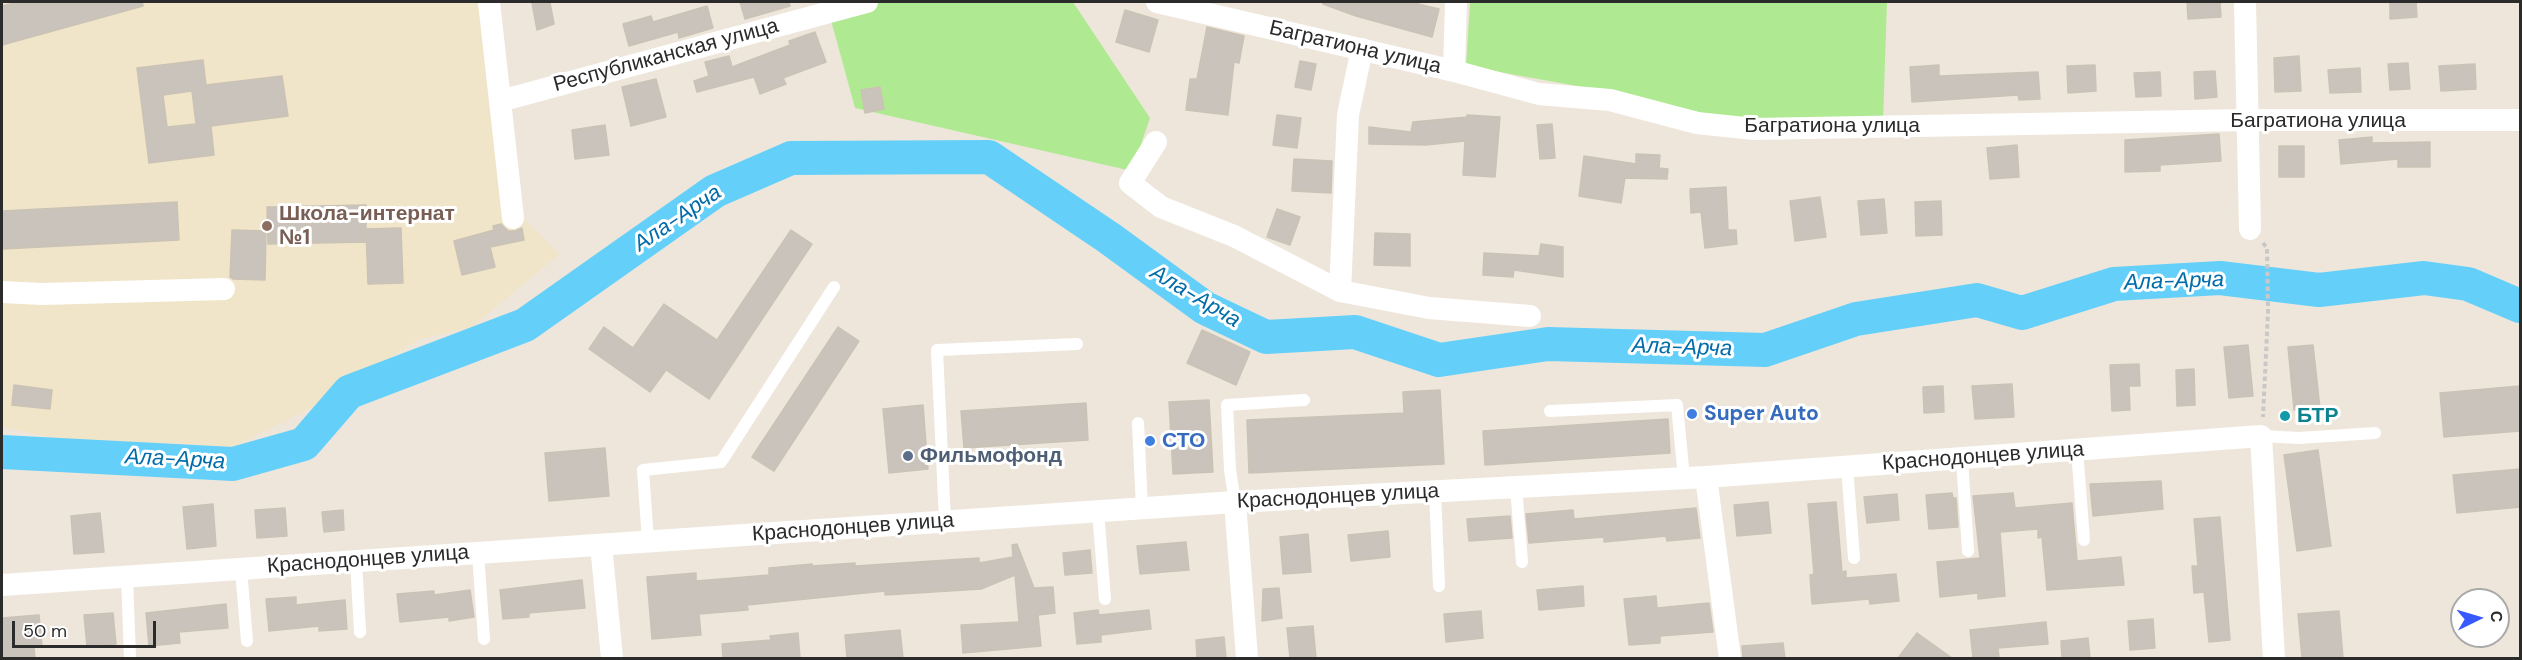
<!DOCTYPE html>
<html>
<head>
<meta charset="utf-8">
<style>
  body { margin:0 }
  #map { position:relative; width:2522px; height:660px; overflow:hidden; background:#eee6db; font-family:"DM Sans",sans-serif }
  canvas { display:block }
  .frame { position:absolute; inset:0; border:3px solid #2b2b2b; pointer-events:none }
  .north { position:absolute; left:2450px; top:588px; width:60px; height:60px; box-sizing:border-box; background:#fff; border:2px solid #aaa; border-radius:50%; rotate:85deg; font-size:16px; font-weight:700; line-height:24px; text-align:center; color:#2b2b2b }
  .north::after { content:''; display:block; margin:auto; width:21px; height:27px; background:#3759ff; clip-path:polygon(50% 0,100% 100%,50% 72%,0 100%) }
  .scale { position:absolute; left:12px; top:621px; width:144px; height:27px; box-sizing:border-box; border:3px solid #2b2b2b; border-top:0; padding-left:8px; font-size:18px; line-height:21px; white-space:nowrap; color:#2b2b2b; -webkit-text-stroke:4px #fff; paint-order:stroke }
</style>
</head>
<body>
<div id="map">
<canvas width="2522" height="660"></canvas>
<div class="frame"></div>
<div class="north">С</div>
<div class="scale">50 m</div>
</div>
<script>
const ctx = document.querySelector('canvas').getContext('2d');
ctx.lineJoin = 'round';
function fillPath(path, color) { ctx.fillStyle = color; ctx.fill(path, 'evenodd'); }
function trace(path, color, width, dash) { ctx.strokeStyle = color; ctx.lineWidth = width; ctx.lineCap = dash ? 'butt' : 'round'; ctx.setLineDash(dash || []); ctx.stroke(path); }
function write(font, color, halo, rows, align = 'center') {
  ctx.font = font + ' "DM Sans",sans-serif'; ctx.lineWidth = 6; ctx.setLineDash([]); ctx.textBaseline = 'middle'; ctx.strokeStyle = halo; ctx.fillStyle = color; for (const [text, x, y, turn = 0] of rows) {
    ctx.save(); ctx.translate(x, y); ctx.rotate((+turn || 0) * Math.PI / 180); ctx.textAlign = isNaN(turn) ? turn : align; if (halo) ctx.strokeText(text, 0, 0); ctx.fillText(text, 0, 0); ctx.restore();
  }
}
fillPath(new Path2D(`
  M2,2H478L503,198L560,254L472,327L418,340L315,406L235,446L131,455L2,427Z`), '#f1e5c9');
fillPath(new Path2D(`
  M826,2H1073L1150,118L1132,171L855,108Z
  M1470,2H1887L1883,122L1736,121L1627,95L1466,66Z`), '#afea92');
trace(new Path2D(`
  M2,452L233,464L304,444L349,392L525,325L715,191L791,158L989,157L1109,238L1205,308L1266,337L1355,332L1439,360L1548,344L1765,350L1856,319L1977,300L2022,313L2114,284L2220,278L2319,290L2424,278L2468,284L2520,306`), '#64d0fa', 34);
const building = new Path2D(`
  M18,2H142L143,6L2,45V6Z
  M740,2H789L790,6L745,19Z
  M1323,2H1410L1439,9L1432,37L1356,16L1323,4Z
  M2187,2H2220L2221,17L2188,19Z
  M2390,2H2416L2417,17L2390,19Z
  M532,3H550L554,24L537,30Z
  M707,6L713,28L679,38L678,32L629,46L623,24L651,16L653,22Z
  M1125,10L1158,20L1149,52L1116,42Z
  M1207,27L1244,36L1239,63L1234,62L1228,115L1186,110L1190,79H1197Z
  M815,32L826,62L783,78L786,84L760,94L754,77L697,92L694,81L709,76L705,62L729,56L732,67L790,45L789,41Z
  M2299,56L2301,91L2275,92L2274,58Z
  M203,60L206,85L282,76L288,116L211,126L214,155L149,163L137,68ZM192,91L196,124L167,127L163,95Z
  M1300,61L1316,64L1311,90L1295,87Z
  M2408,63L2410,89L2390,90L2388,64Z
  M2475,64L2476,89L2441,91L2439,66Z
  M1939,65V76L2038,72L2040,99L2019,100L2018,95L1912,102L1910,67Z
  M2095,65L2096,91L2068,93L2067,66Z
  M2360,68L2361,92L2330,93L2328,70Z
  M2215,71L2217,97L2195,99L2194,72Z
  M2160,72L2161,96L2136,97L2134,73Z
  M656,79L666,117L631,126L622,87Z
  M880,87L884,109L865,113L861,90Z
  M1277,115L1301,118L1297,148L1273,145Z
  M1467,115L1500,117L1495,177L1463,175L1465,141L1426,145L1369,144V127L1411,132L1413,122L1467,117Z
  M1552,124L1555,158L1540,159L1537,125Z
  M605,125L609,155L575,159L572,130Z
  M2219,134L2221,161L2160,165V171L2125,172V140Z
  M2372,137V143L2430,142V167H2398V159L2341,164L2339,140Z
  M2017,145L2019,177L1990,179L1987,148Z
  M2279,146H2304V177H2279Z
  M1636,154L1660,155L1659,168L1668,169L1667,179L1625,178L1621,203L1579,196L1584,156L1636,164Z
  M1294,159L1332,161L1331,193L1292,191Z
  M1726,187L1728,230H1736L1737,244L1705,248L1701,212L1691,213L1690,189Z
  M1820,197L1826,237L1795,241L1790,201Z
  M1884,199L1887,233L1861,235L1858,201Z
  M1941,201L1942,235L1916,236L1915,202Z
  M177,202L179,240L2,249V211Z
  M366,205V242L268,244L267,207Z
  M1277,209L1300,217L1290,245L1267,237Z
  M501,224L508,231H515L522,228L524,240L490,247L495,267L462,275L454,241L494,230L493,226Z
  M401,228L403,283L368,284L366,229Z
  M232,230L266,231L265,280L233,279L230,277Z
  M791,230L812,244L709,399L666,370L650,392L589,349L604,327L633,348L664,304L717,340Z
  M1375,233L1410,234V266L1374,265Z
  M1541,244L1563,247V277L1514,270L1513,277L1483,275L1484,253L1539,256Z
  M838,327L859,341L774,471L752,457Z
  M1202,330L1250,352L1236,385L1187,363Z
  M2248,345L2253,396L2229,398L2224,347Z
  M2313,345L2320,408L2294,410L2288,347Z
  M2139,364L2140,386H2129L2130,410L2112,411L2110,365Z
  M2194,369L2195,405L2177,406L2176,370Z
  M2012,384L2014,417L1975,419L1972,386Z
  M14,385L52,390L50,409L12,405Z
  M1943,386L1944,412L1924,413L1923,387Z
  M2520,386V431L2444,437L2440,393Z
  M1440,390L1444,464L1249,473L1247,420L1404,413L1403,392Z
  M1209,400L1213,472L1173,474L1169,402Z
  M1086,403L1088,440L964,448L961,411Z
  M923,405L928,469L889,473L883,409Z
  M1668,419L1670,453L1485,465L1483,431Z
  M605,448L609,496L549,501L545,453Z
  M2318,450L2331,546L2297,551L2284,455Z
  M2520,469V507L2457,513L2453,475Z
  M2161,481L2163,509L2093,516L2090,484Z
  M1952,493L1953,498H1956L1958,527L1929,529L1926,495Z
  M2013,493L2015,508L2072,503L2077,561L2121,557L2124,585L2047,590L2042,537L2038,538V529L2000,532L2005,596L1978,599V593L1940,597L1937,562L1980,558L1973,496Z
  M1897,494L1899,520L1867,523L1864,497Z
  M1768,502L1771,533L1737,536L1734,505Z
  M1836,502L1842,572L1846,571V578L1896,574L1899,601L1870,604L1869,599L1812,604L1810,575L1814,574L1808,504Z
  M213,504L216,546L187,549L183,507Z
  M285,508L287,536L257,538L255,510Z
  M1696,508L1700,538L1667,541L1666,536L1604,542V537L1529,543L1526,514L1573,510L1574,519Z
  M343,510L344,530L324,532L322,512Z
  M100,513L104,552L74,554L71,516Z
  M1510,516L1512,538L1469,541L1467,519Z
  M2220,517L2230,640L2209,642L2204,592L2194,593L2192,566H2198L2194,519Z
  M1388,531L1390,557L1351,561L1348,535Z
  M1308,534L1311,572L1283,574L1280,537Z
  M1186,542L1189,570L1140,574L1137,546Z
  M1017,544L1034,588L1053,587L1055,613L1038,615L1041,646L963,653L961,625L1019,622L1015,575L981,589L885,595V591L747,605L748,610L699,614L701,635L652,639L647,577L696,573V581L769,575V568L812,564V566L855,563V566L979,558V563L1013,557L1012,545Z
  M1090,550L1092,573L1065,575L1063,553Z
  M582,580L585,608L529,613V617L503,619L500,590Z
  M1583,586L1584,606L1539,610L1537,590Z
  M1279,588L1282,618L1262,621L1263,589Z
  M470,590L474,617L449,621V617L400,622L397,594L434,591V595Z
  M1656,596L1657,608L1709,603L1713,632L1660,636V643L1629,645L1624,599Z
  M296,597V605L345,600L347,629L319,631V626L269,631L266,599Z
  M226,604L228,628L179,632L180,643L149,646L146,613Z
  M1098,610L1099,615L1149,610L1151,629L1101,635V642L1077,644L1074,613Z
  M1481,611L1483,638L1446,642L1444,614Z
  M2339,611L2343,658H2302L2298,614Z
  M113,613L116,644L87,647L84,615Z
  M39,615L42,646L34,647L35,658H2V618Z
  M2153,619L2155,648L2130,650L2128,621Z
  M2046,622L2048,644L1998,648L1999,658H1973L1970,630Z
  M1313,626L1316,658H1290L1287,628Z
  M900,630L903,658H847L845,635Z
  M798,633L800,658H723L722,644L771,640L770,636Z
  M1917,633L1952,658H1898Z
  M1224,637L1226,658H1197L1196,640Z
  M2088,638L2090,658H2062L2061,641Z
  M1783,643L1785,658H1743L1742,646Z`);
fillPath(building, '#c9c3bb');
trace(building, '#cac3b5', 1.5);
trace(new Path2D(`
  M2263,243L2267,248L2268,312L2263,417`), '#c8c8c8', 4, [4.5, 3]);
trace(new Path2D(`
  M1550,411L1677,405L1684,478
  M1138,423L1142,508
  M2261,436L2299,438L2375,433
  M2077,450L2084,540
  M1962,459L1968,551
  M1847,467L1854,558
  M1516,487L1522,562
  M1435,492L1439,586
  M1235,502L1230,470L1227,405L1304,400
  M1098,511L1105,599
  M945,521L937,350L1077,344
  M648,541L643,470L721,462L834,287
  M478,553L484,639
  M356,561L360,632
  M241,569L247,641
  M127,576L130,658`), '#fff', 12);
trace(new Path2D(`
  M489,2L513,218
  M1157,2L1454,71L1539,94L1610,100L1697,123L1754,129L2246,120H2520
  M2245,2L2250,229
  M1454,71L1456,2
  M500,101L867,2
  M1156,142L1130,183L1161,207L1234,236L1340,291L1429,308L1530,316
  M1340,291L1348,115L1362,49
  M2,292L42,294L224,289
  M1706,477L1730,658
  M1235,502L1247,658
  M601,545L612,658
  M2,585L1235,502L1706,477L2261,436L2274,658`), '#fff', 22);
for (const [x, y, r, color] of [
  [267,226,6,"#8d6e63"],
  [1692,414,6,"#3f7fe0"],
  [2285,416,6,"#0f9aa8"],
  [1150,441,6,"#3f7fe0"],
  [908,456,6,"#5c6f8a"]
]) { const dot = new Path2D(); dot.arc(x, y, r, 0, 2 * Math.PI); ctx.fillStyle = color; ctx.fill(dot); trace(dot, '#fff', 2); }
write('21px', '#2b2b2b', '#fff', [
  ["Багратиона улица",1355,48,13],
  ["Республиканская улица",666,56,-15],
  ["Багратиона улица",2318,121],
  ["Багратиона улица",1832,126],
  ["Краснодонцев улица",1983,457,-4],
  ["Краснодонцев улица",1338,497,-3],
  ["Краснодонцев улица",853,528,-4],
  ["Краснодонцев улица",368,560,-4]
]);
write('bold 21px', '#785e54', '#fff', [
  ["Школа-интернат",279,214],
  ["№1",279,238]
], 'left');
write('bold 21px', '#366cbe', '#fff', [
  ["Super Auto",1704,414],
  ["СТО",1162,441]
], 'left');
write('bold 21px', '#0d838f', '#fff', [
  ["БТР",2297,416]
], 'left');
write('bold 21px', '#4e5e75', '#fff', [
  ["Фильмофонд",920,456]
], 'left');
write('italic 22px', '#006ca9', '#fff', [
  ["Ала-Арча",678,219,-34],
  ["Ала-Арча",2174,282,-2],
  ["Ала-Арча",1195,297,31],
  ["Ала-Арча",1682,348,2],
  ["Ала-Арча",175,460,3]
]);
</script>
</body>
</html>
